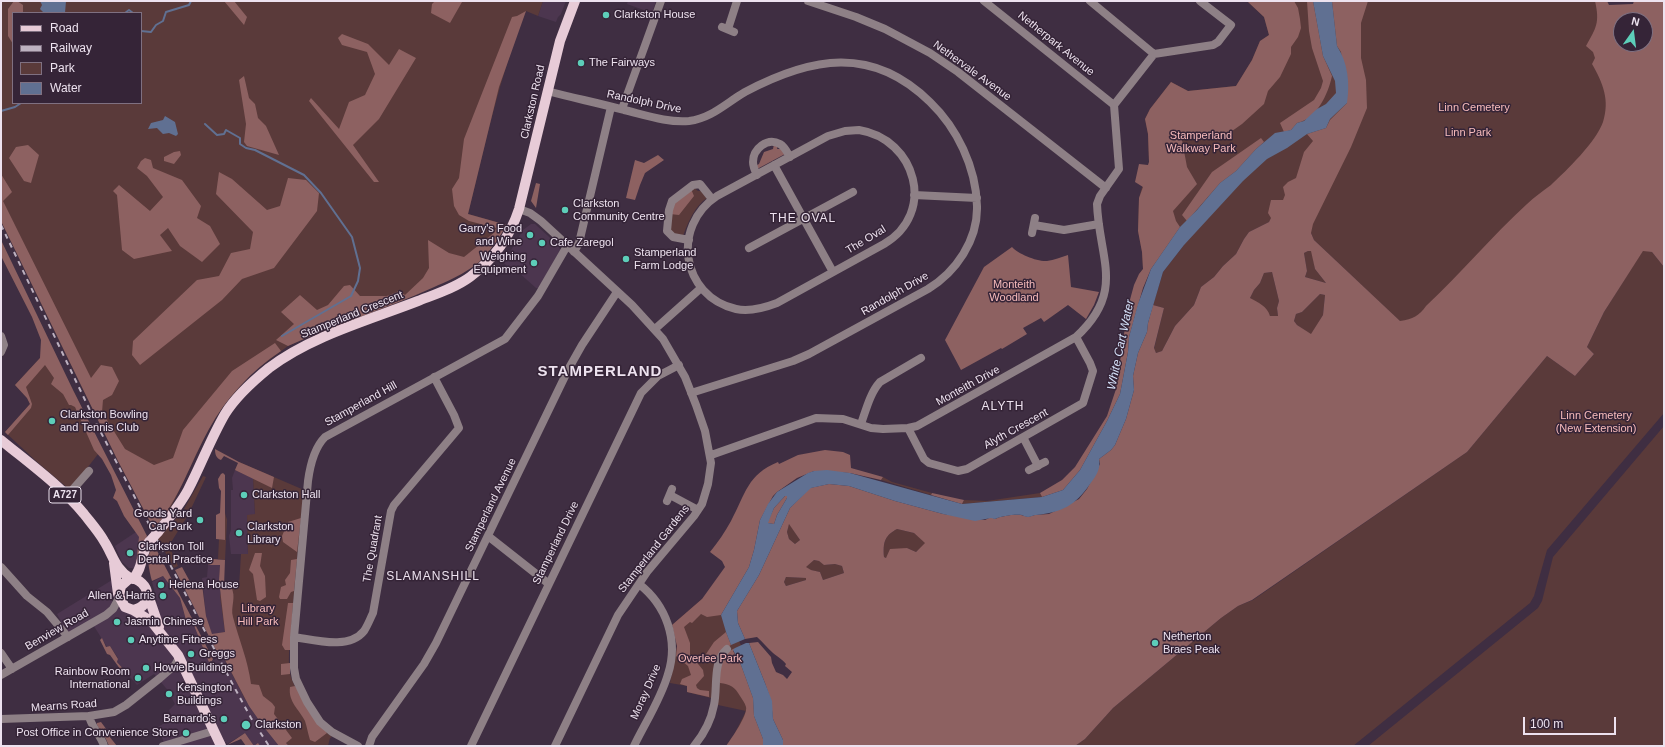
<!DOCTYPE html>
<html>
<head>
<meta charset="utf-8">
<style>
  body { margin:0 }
  #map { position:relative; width:1665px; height:747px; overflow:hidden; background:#3f2e42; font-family:Arial,sans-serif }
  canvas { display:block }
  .frame { position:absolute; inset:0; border:2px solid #ede2ef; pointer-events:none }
  .legend { position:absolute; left:12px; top:12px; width:130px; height:92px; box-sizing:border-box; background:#352437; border:1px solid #7f7081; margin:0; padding:5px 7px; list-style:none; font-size:12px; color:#ede2ef }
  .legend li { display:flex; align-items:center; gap:8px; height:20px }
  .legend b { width:20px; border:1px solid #7f7081 }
  .north { position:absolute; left:1613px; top:12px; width:40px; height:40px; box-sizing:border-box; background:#352437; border:1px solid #7f7081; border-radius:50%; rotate:14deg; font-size:11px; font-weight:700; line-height:16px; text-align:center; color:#ede2ef }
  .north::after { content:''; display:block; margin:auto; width:14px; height:18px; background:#5dceb9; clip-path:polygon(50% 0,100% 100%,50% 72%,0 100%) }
  .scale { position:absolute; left:1523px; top:717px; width:93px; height:18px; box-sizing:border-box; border:2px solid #ede2ef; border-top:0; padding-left:5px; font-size:12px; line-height:14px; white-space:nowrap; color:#ede2ef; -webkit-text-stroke:3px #352437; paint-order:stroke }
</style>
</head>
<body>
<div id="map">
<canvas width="1665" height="747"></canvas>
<div class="frame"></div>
<ul class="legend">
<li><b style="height:5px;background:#e7cbd7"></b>Road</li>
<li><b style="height:5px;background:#bdb1c0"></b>Railway</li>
<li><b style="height:11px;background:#5a3a3a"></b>Park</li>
<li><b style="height:11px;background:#607092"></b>Water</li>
</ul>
<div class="north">N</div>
<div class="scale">100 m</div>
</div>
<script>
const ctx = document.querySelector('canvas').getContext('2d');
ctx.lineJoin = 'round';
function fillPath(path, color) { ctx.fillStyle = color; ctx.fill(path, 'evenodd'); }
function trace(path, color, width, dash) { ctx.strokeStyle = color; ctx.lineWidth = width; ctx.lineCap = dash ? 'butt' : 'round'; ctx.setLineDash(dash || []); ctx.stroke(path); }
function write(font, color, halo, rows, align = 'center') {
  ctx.font = font + ' Arial,sans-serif'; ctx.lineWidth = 3; ctx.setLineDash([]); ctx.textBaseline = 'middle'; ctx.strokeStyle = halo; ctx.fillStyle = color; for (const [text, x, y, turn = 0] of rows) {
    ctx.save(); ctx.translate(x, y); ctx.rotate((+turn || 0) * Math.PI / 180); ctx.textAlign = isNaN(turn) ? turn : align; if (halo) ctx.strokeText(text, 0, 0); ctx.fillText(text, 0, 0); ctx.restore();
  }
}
fillPath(new Path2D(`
  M543,1H566L561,14L558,17L556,22L538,16Z
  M628,1H656L652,13L627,4Z
  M531,224H535L559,246L560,250L539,288H536L518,272L516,274L504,263L500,262L510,252L523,230Z
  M235,470L253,478L255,515H247L248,554H231L229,536L231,530V490H233L232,478Z
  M136,532L140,537L136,563L134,568H129L122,562L115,546Z
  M220,564L219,580L225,632L212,635L206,616L202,578L207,577L208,565Z
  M163,576L180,598L186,620L191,618L212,661L220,656L221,659L224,658L249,706L263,726L279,746H254L245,733L227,744L226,742L219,746H169L164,743L158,727L172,718L169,710L175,704L170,695L171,694L154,674L137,685L117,662L118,658L110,646L107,647L92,623L69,636L57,614L112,580V601L120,609L137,617L157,601L152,582Z`), '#4c364f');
fillPath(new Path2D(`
  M1,1H543L538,16L526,11C499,77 485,146 468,214L507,225L477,263L461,274L415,295L310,336L288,346L254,371L225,403L208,430L177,495L171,507L154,529L118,461L1,221ZM13,13H141V103H13Z
  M1247,1H1596L1634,86L1441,360L1314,240L1311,233L1272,218L1269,222L1249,232L1244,239L1236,254L1223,266L1214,277L1201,287L1194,305L1175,326L1162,351L1156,353L1154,349L1164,308L1153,305L1163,272L1184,245L1139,274L1143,269L1142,252L1138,231L1139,198L1149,162L1148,134L1145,119L1150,109L1171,82L1188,91L1236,86L1252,60L1260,41L1269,35L1264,17Z
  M693,187L698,191H702L707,198C695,206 688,222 683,236L671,233V208Z
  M1643,250L1652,252L1664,267V413L1547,550L1534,596L1530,603L1353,746H1075L1085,739L1113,708L1221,618L1238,606L1253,600L1467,452L1547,356L1575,376L1594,354L1587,347L1604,312Z
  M1308,251H1312L1315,269L1326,283L1305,277L1307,271L1304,253Z
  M1272,272L1279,301L1277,308L1278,316H1270L1250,298L1254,290L1260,283L1264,273Z
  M1320,294L1325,295L1323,315L1311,335L1297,325L1294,321L1296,314L1302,312Z
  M40,358L74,392L102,449L70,490L36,461L5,432L30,404L27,398L15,385Z
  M1664,426V746H1368L1538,608L1542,601L1553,557Z
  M239,462L304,490C300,533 295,575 292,618C291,636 287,656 290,673C293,690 319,726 332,737L330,738L328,746H289L245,699L224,658L221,659L220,656L212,635L225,632L220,596L224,586L239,587L241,554H248L247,515L255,514L253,478L235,470Z
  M203,476L206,477L189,513L184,509Z
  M883,477L892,482L932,493L931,495L881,480Z
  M1040,493L1042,497L962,504L964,500L987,501Z
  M182,512L188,515L170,544V548L178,566L174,568L158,539Z
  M225,513L227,520L225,560L218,559L219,539L225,540Z
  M789,523L800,540L795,544L789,539L787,532Z
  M897,529L914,533L926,543L916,552L907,548L886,558L884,557C883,543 884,536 897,529Z
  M814,560L819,561L825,565L835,564L842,566L844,573L823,580L820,572L810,570L805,567Z
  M786,577L806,578V580L786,586L784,582Z
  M702,599L730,622L748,660L771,746H726L734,735L746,711L718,705L715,699L687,692V686L670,683L677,646L672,625Z`), '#5a3a3a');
fillPath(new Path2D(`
  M14,1H17L23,5V13H13V44L8,36V9Z
  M224,1H234L247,17L244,25Z
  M435,1H461L462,2L450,23L431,13L432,4Z
  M1247,1H1294L1298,8L1300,19L1301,28L1298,37L1291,47V54L1280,77L1268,91L1264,104L1242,124L1225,136L1182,140L1187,167L1197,184L1173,211L1176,221L1180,227L1151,269L1143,288L1129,337L1128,352L1120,394L1107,421L1080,470L1063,490L1042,497L1040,493L1062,480L1075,467L1107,416L1116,389L1128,307L1134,285L1139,274L1143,269L1142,252L1138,231L1139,198L1143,187L1135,182L1139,164L1148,165L1149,162L1148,134L1145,119L1150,109L1171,82L1188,91L1236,86L1252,60L1260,41L1269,35L1264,17Z
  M1307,1H1313L1323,56L1332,76C1328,94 1317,119 1297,123L1291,130L1284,132L1280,123L1314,100L1321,88L1323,81L1312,48L1309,31Z
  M1332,1H1368L1361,23V58L1366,80L1367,108L1351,147L1313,224L1311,233L1314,240L1400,321C1413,319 1419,316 1426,306C1461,273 1492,236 1527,204C1534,197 1543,191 1551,185C1567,170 1596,142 1603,122C1610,100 1603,83 1592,64L1595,58L1593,52L1586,46C1596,28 1600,23 1595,1H1607L1609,5L1633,4L1634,1H1664V267L1652,252L1643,251L1604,312L1587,347L1594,354L1575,376L1547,356L1467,452L1252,600L1238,606L1221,618L1113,708L1085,739L1075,746H783V740L773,719L771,701L765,683L749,643L758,642L771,657L772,663L776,672L783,675L787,679L792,672L785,666L786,664C782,659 778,657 773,653C767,648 763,642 757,637L745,639L738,623L737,611L759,575L790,508L810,488L829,484L849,486L895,501L943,514L985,520L991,517L995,519L1000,517L1011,515H1021L1028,517L1035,515L1049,514L1079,499L1087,489L1100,464L1099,459L1111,450L1115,445L1126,419L1134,390L1133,376L1138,353L1147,332L1148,323L1153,305L1164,308L1154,348L1156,353L1162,351L1175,326L1194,305L1201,287L1214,277L1223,266L1236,254L1244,239L1249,232L1269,222L1271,218L1268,213L1271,200H1283L1285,195L1283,187L1288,182L1296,178L1304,152L1313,141L1307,134L1326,128L1330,120L1347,103L1341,52L1337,46ZM1621,20H1645V44H1621ZM1308,251H1311L1315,269L1326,283L1305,277L1307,271L1304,253ZM1272,272L1279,301L1277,308L1278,316H1270C1267,306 1259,303 1250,298L1254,290L1260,283L1264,273ZM1320,294L1325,295L1323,315L1311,334L1297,325L1294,321L1296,314L1302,312ZM789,524L800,540L795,544L789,539L787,532ZM897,529L914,533L925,543L916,552L907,548L890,549L886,558L884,557C883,543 884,536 897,529ZM814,560L819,561L824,565L835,564L842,566L844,573L823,580L820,572L811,570L806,567ZM786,577L806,578V580L786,586L784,582Z
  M526,11L499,87L468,214L507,225C498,239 490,252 478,263C464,274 448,281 432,288C385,309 335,325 288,346L276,340L294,324L281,312L300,295L317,310L328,305L344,286L350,285L360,296H387L399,291L405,295L423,278L429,268L428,240L449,253L464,257L495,232L496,228L469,221L459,215L454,206L452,189L459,178L464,139L512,17L517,16Z
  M342,34L368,44L389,65L399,49L416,58L379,119L353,145L379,182H374L309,101L311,98L339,129L349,102L365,95L375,74L367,52L342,45L338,38Z
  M244,76L249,98L255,104L258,118L266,126L279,155L247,146L244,142L246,124L239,80Z
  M1261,138L1264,142L1256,149L1236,171L1220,183L1187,221L1182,215L1212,172Z
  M774,144L778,146L777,149H783L785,154L759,168H757L755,166L759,164L764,152L773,149Z
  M28,145L39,155L31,183L24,181L9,158L16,147Z
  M180,151L181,155L174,164L164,161V157L174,152Z
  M658,155L664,160L645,173L640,185L635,200L626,198L635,160L644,163Z
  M145,158L151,160L153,168L182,180L201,206L197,218L210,226L220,244L202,262L180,246L168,228L160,235L172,251L134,259L122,250L117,195L113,191L119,185L150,211L163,197L147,176L137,168L141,161Z
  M219,172L232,179L267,210L280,206L288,178L306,180L319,193L317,211L274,268L242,279L222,300L140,365L132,355L133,341L197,280L219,276L231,253L250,249L253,232L216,194Z
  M1,174L12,192L3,201L91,378L101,365L112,367L119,381L112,395L103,400L102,412L125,449L154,465L173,458L183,430L232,371L275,343L281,351C251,371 226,398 209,429C190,463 180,498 154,529L118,461L1,221Z
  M536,183L540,184L536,208L531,201Z
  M691,189L694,196L679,215L670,214L673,204Z
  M1,240L74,392L147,536L140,549L138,564H136L139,537L124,516L117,501L113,498L116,490L111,475L102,459L94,450L75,407L71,405H69L63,394L51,384L54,378L45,365L26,387L32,404L31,408L8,435L5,432L30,404L27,398L15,385L40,358L41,340L32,317L1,256Z
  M1012,247C1018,254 1038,262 1047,261C1054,260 1061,257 1068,255L1071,287L1099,292L1094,305L1086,319L1068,305L1044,322L1041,318L1023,328L1027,334L1002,349L1001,348L961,370L945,340L984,267Z
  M215,449L239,462L274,477L272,488L235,470L238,463L224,456L221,460C216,458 215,454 215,449Z
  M825,450L843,452L850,455L851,468L883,477L881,480L850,473L814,471L797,478L777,492L773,496L760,520L754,550L749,567L721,615L707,617L701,614L692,623L690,622L684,627L690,643V654L703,670L704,676L696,685L697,688L700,690L709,691V697L687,692V686L680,684L682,679L691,675L688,666L676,656L677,646L672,625L702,599L725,567L722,561L710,552C718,542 725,532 731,521C746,493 747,475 778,462L779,464L798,455Z
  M223,473L225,475V540L216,539V515L220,513L221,491L219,488L218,479L221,474Z
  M932,493L964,500L962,504L931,495Z
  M785,496H787V498L777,515L774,524L767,523L774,508Z
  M301,518L297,552L283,542L282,536L288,522Z
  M154,545L213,659L212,661L209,662L208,660L191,618L186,620L180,598L163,576L152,581C149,569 145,555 154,545Z
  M255,553H262L260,566L265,576L266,597L260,601L257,600L253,574L249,570Z
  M213,559L225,560L224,586L231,587C237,597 230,607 233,617C239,640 248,660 251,684L259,685L263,696L272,703L275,707L274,714L292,738L286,743L289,746H279L263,726L249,706L224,658L221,659L217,652L175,570L182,567L194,589L200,587L199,584H202L206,616L212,634L225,632L219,580L220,565H208Z
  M297,559L294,591L291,592L287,599H280L279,597L281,587L286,585L285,580L290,573L291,560Z
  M288,603H293L290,650H285L282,645Z
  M726,632L731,645L723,650L715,661C711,660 708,659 706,654L714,642Z
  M102,638L106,647L110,646L118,659L117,662L125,671L123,673L110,655L107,654L100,640Z
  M735,648L733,651L741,665L753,698L754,716L763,739V746H726C731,739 748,715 746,707C745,703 742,699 740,696C735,687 730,684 720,683C720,667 718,656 735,648Z
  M290,663V674L281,675V664Z
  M295,686L327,733L315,742L310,740C308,734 307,727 305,721C299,709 288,702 290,687Z
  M101,722L110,734L109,736L117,746H109L105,737L97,725V723Z
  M245,733L254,746L258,743L260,746H246L241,739L227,745Z`), '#8d6161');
fillPath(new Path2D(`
  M40,1H66L65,13H44L40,9L42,5Z
  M1313,1H1332L1337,46C1348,63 1350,83 1347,103L1330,119L1326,128L1307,134L1287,148L1267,159L1243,181L1184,245L1163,272L1148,323L1147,332L1138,353L1133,376L1134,390L1126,419L1115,445L1111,450L1099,459C1101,469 1096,476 1090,484C1075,506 1062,512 1036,515C1034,515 1030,517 1028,517C1026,517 1024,516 1022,515C1014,514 1002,516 995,519L991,518L975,521L943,514L895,501L849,486L829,484L811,488L790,508L759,575L737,611L738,623L745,639L731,645L726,632L721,615L749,567L754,550L760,520L768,504L777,492L808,473L814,471L827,470L850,473L962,504L1042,497L1063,490L1080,470L1107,421L1120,394L1128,352L1129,337L1138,304L1151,269L1180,227L1197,210L1220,183L1236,171L1256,149L1275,133L1291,130L1297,123L1304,121L1317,109L1326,104L1336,93L1335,81L1323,56ZM785,496H787V498L777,515L774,524L768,523L774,508Z
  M165,116L175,122L178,134L176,136L169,133L163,134L157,128L148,129L151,123L163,120Z
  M746,643H749L765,683L772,701L773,719L783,740V746H763V739L754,716L753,698L741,665L733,650L735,648Z`), '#607092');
trace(new Path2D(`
  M125,13L129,10L133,13
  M141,31L151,32L156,25L163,21L166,12L189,5L191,1
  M1,111L15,107L21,103
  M205,124L217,135L224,134L226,130L240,138V144L246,148L255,150L304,175L321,193L352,237L360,268L358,281L351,296L282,336`), '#607092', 2);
trace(new Path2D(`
  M808,1L856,17L885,29L930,53L958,72L1106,188
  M984,1L1114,105
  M1090,1L1154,54
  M722,27L734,32
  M728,29L737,1
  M547,91C573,98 599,103 624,110C645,115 668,123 689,121C712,118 726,103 745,92C811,57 872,45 930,102C957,128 976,167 977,206C978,240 956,272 928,289L809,354L793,361L691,393
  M622,109L661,1
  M859,130C916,139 937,213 884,244L777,303C764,308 750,312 736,309C681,296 671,226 717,196L828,136L845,131Z
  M774,165L833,272
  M757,175C755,171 753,167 753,162C753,149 767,137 780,144C785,147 787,152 790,157
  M914,195L977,198
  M519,209L530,213L541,221L632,305L663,339L685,377L696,405L705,431L711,463L708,484L702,504L694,516L647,572L618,615L555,746
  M1034,225L1064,230L1099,224
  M1032,233L1035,218
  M689,240L673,237L667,231L669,210L672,201L693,185L700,184L712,199
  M749,248L853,192
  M574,252L579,243L611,107
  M655,329L701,288
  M1,336L4,345L1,352
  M861,424C866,410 870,393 880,382L921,358
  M908,428L924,459L929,463L958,471L967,469L1083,403L1093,371L1090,363L1076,337
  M1023,437L1038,466
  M710,454H714L816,418L843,419L871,428L883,429L908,428L917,426L1076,337C1126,291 1099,259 1097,204L1100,196L1119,169L1114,105L1154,54L1213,45L1218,42L1231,25L1200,1
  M1029,470L1045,462
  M670,495L698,510
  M67,496L89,471
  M667,501L672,489
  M488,536L549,584
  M1,567L27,596L47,612L68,637
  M294,637C315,640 349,650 364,631C368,625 370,619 373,613L391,511L394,505L459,428L454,415L434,377
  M1,653L12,669
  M1,675L106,615L113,609L119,598
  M89,716C91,727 101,735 104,746
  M1,719L89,716L114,712L126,705L160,678L175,665L179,658
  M163,746L210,732
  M358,746L332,732L320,722L307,702L296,679L294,668V637L308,481C310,466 314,448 325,437L505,339L538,296L567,246
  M369,746L372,737L424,664L436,643L569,368L582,345L617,292
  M471,746L641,393L658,376L679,365
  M634,746C645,723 661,699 668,674C679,640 666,605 639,584
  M694,746C704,734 711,721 714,705C718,687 712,662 727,649`), '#8e8086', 8);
trace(new Path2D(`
  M1,440C29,463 61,486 84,514C91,523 99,532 104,541C113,555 115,569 130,578
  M158,532C169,518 180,505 188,490C201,465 211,438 225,414C236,396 253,381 269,368C311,336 369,320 418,301C436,294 455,288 470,277C494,259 510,237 519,209L560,41L575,1
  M114,563L118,594
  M130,578C150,580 155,606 133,610L125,607L119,596L121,586Z
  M133,579C144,567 140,554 149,542
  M148,595L159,627
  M133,610L151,621L178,655L221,746`), '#e7cbd7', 10);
trace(new Path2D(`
  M1,225L97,425L232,683L251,718L269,746`), '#bdb1c0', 2, [5, 5]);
trace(new Path2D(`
  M149,542L158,532`), '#e7cbd7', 10);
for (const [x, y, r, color] of [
  [606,15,4,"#5dceb9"],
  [581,63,4,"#5dceb9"],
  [565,210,4,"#5dceb9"],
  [530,235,4,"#5dceb9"],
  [542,243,4,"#5dceb9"],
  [626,259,4,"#5dceb9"],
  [534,263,4,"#5dceb9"],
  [52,421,4,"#5dceb9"],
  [244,495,4,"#5dceb9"],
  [200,520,4,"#5dceb9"],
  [239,533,4,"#5dceb9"],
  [130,553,4,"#5dceb9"],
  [161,585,4,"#5dceb9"],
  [163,596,4,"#5dceb9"],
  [117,622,4,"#5dceb9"],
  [131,640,4,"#5dceb9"],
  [1155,643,4,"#5dceb9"],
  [191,654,4,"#5dceb9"],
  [146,668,4,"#5dceb9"],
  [138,678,4,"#5dceb9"],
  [169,694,4,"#5dceb9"],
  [224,719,4,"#5dceb9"],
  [246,725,5,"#5dceb9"],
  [186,733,4,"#5dceb9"]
]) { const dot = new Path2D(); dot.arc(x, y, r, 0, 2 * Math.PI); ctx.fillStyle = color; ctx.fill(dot); trace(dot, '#352437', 1.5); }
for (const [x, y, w] of [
  [65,495,32]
]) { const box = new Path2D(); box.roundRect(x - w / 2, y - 8, w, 16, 3); ctx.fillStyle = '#352437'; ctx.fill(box); trace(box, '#ede2ef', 1); }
write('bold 10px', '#ede2ef', null, [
  ["A727",65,495]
]);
write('11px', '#ede2ef', '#352437', [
  ["Clarkston House",614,15],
  ["The Fairways",589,63],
  ["Clarkston",573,204],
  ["Community Centre",573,217],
  ["Garry's Food",522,229,"right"],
  ["and Wine",522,242,"right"],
  ["Cafe Zaregol",550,243],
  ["Stamperland",634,253],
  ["Farm Lodge",634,266],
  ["Weighing",526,257,"right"],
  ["Equipment",526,270,"right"],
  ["Clarkston Bowling",60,415],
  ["and Tennis Club",60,428],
  ["Clarkston Hall",252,495],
  ["Goods Yard",192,514,"right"],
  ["Car Park",192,527,"right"],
  ["Clarkston",247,527],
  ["Library",247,540],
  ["Clarkston Toll",138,547],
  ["Dental Practice",138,560],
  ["Helena House",169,585],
  ["Allen & Harris",155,596,"right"],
  ["Jasmin Chinese",125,622],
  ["Netherton",1163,637],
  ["Braes Peak",1163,650],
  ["Anytime Fitness",139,640],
  ["Greggs",199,654],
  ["Howie Buildings",154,668],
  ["Rainbow Room",130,672,"right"],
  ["International",130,685,"right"],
  ["Kensington",177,688],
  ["Buildings",177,701],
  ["Barnardo's",216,719,"right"],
  ["Clarkston",255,725],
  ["Post Office in Convenience Store",178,733,"right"]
], 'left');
write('11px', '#ede2ef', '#352437', [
  ["Netherpark Avenue",1056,44,39],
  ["Nethervale Avenue",972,71,36],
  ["Clarkston Road",533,102,-77],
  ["Randolph Drive",644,102,12],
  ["The Oval",866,240,-31],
  ["Randolph Drive",895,294,-30],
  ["Stamperland Crescent",352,315,-22],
  ["Monteith Drive",968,386,-29],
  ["Stamperland Hill",361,404,-29],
  ["Alyth Crescent",1016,429,-29],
  ["Stamperland Avenue",491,505,-64],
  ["Stamperland Drive",556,543,-64],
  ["The Quadrant",373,549,-80],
  ["Stamperland Gardens",654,549,-52],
  ["Benview Road",57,630,-30],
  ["Moray Drive",646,692,-66],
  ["Mearns Road",64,706,-4]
]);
write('11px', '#f7bbbb', '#352437', [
  ["Linn Cemetery",1474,108],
  ["Linn Park",1468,133],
  ["Stamperland",1201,136],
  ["Walkway Park",1201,149],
  ["Monteith",1014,285],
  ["Woodland",1014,298],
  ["Linn Cemetery",1596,416],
  ["(New Extension)",1596,429],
  ["Library",258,609],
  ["Hill Park",258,622],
  ["Overlee Park",710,659]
]);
ctx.letterSpacing = '1px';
write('12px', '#ede2ef', '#352437', [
  ["THE OVAL",803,219],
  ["ALYTH",1003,407],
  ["SLAMANSHILL",433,577]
]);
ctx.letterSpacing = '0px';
write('italic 12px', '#d5e1f9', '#352437', [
  ["White Cart Water",1121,345,-78]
]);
ctx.letterSpacing = '1px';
write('bold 15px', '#ede2ef', '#352437', [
  ["STAMPERLAND",600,372]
]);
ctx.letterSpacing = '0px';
</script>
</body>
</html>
